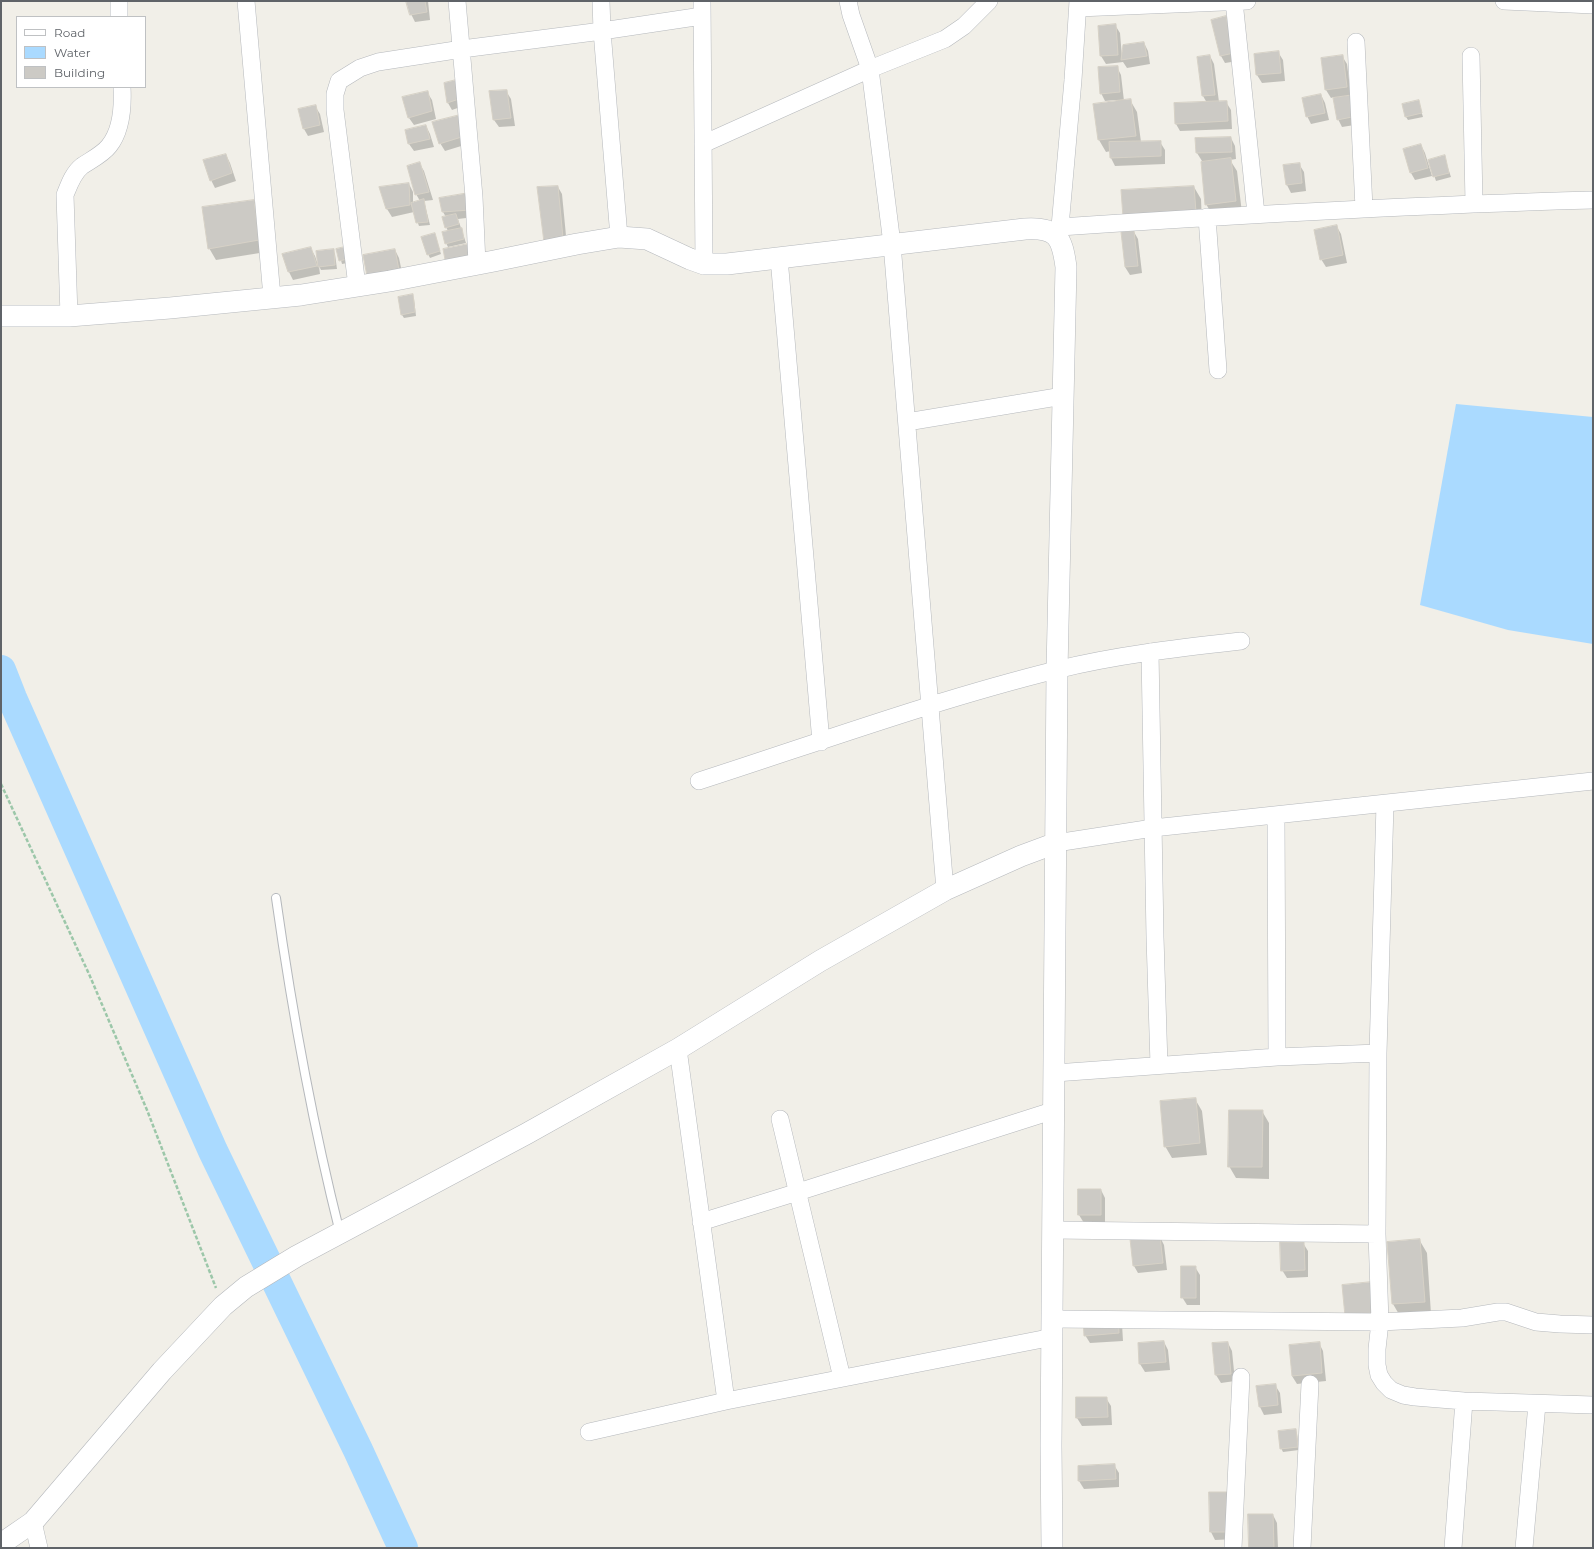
<!DOCTYPE html>
<html>
<head>
<meta charset="utf-8">
<style>
  body { margin:0 }
  #map { position:relative; width:1594px; height:1549px; overflow:hidden; background:#f1efe8; font-family:Montserrat,sans-serif }
  canvas { display:block }
  .frame { position:absolute; inset:0; border:2px solid #5f6368; pointer-events:none }
  .legend { position:absolute; left:16px; top:16px; width:130px; height:72px; box-sizing:border-box; background:#fff; border:1px solid #bfc1c3; margin:0; padding:5px 7px; list-style:none; font-size:12px; color:#5f6368 }
  .legend li { display:flex; align-items:center; gap:8px; height:20px }
  .legend b { width:20px; border:1px solid #bfc1c3 }
</style>
</head>
<body>
<div id="map">
<canvas width="1594" height="1549"></canvas>
<div class="frame"></div>
<ul class="legend">
<li><b style="height:5px;background:#fff"></b>Road</li>
<li><b style="height:11px;background:#aadaff"></b>Water</li>
<li><b style="height:11px;background:#cccac5"></b>Building</li>
</ul>
</div>
<script>
const ctx = document.querySelector('canvas').getContext('2d');
ctx.lineJoin = 'round';
function fillPath(path, color) { ctx.fillStyle = color; ctx.fill(path, 'evenodd'); }
function trace(path, color, width, dash) { ctx.strokeStyle = color; ctx.lineWidth = width; ctx.lineCap = dash ? 'butt' : 'round'; ctx.setLineDash(dash || []); ctx.stroke(path); }
fillPath(new Path2D(`
  M1456,404L1593,417V644L1508,630L1420,605Z`), '#aadaff');
fillPath(new Path2D(`
  M407,1H428L430,20L415,22L411,14Z
  M1225,18L1230,25L1238,61L1225,63L1221,56Z
  M1115,25L1120,33L1122,57L1144,43L1148,51L1150,64L1127,68L1123,62L1106,64L1101,56Z
  M1278,52L1283,60L1285,81L1262,83L1257,75L1255,54Z
  M1210,56L1214,64L1219,102H1226L1231,110L1232,129L1180,131L1176,124L1207,103L1203,96L1198,58Z
  M1342,56L1347,64L1351,96L1361,124L1342,127L1338,119L1334,97L1331,98L1326,90L1322,59Z
  M1117,67L1121,75L1124,101L1130,100L1137,112L1141,142H1160L1165,150V164L1115,166L1111,158V151L1106,152L1099,140L1094,105L1116,102V100L1105,101L1101,93Z
  M445,84L466,105L452,110L448,103Z
  M506,91L511,99L515,126L499,127L494,120Z
  M427,92L432,100L436,119L414,125L409,118L404,98Z
  M1321,95L1325,103L1329,120L1311,124L1307,116Z
  M1418,101L1423,117L1408,120L1406,117Z
  M315,106L320,114L324,132L308,136L304,129Z
  M434,123L471,143L445,151L440,143Z
  M426,126L430,134L434,147L414,151L409,144Z
  M1231,138L1235,146L1236,159L1230,160L1237,171L1242,213L1213,216L1206,204L1202,161L1197,153L1196,139Z
  M1421,145L1425,153L1432,176L1415,180L1411,173Z
  M226,155L230,163L236,181L215,188L211,180Z
  M1444,156L1451,177L1436,181L1429,160Z
  M419,163L424,171L433,200L424,201L430,225L419,226L414,212L392,217L387,209L381,188L409,184L413,192V203L420,201L416,194Z
  M1299,164L1304,172L1306,191L1291,193L1287,185L1284,166Z
  M558,187L562,194L567,246L550,249Z
  M1194,187L1201,199L1202,224L1122,191Z
  M469,194L474,217L458,219L466,243L448,247L446,243L448,231L446,227V217L443,212Z
  M254,201L261,213L266,252L216,260L209,248Z
  M1337,227L1341,234L1347,263L1326,267L1321,259Z
  M1134,232L1138,239L1142,273L1130,275L1125,267Z
  M435,235L441,254L430,258L428,254Z
  M311,249L315,256L318,265L333,250L335,254L337,269L321,270L319,266L320,274L293,280L289,272L284,254Z
  M338,249L353,262L342,264Z
  M395,250L399,258L403,277L373,283Z
  M412,296L414,299L416,316L404,318L402,315Z
  M1195,1099L1202,1111L1207,1155L1172,1158L1165,1146Z
  M1262,1111L1269,1123V1179L1236,1178L1229,1166Z
  M1079,1190H1101L1105,1198V1223H1084L1079,1215Z
  M1160,1237L1164,1245L1167,1270L1138,1273L1134,1266Z
  M1420,1241L1427,1253L1431,1314L1400,1316L1393,1304Z
  M1303,1243L1308,1251V1277L1287,1278L1282,1270Z
  M1195,1267L1200,1275V1305H1187L1182,1297Z
  M1122,1324L1123,1341L1090,1343L1085,1335Z
  M1164,1342L1168,1350L1170,1370L1145,1372L1140,1364L1139,1344Z
  M1228,1343L1232,1351L1235,1381L1221,1383L1216,1375Z
  M1319,1343L1323,1351L1326,1381L1297,1384L1292,1376Z
  M1275,1385L1280,1393L1282,1413L1264,1415L1260,1407L1257,1387Z
  M1106,1398L1111,1406L1112,1425L1082,1426L1077,1418Z
  M1295,1430L1297,1434L1299,1450L1283,1452L1281,1448Z
  M1114,1465L1119,1473V1487L1084,1489L1079,1481Z
  M1210,1493L1236,1539L1215,1540L1211,1532Z
  M1273,1515L1277,1523L1278,1548H1250Z`), '#0003');
trace(new Path2D(`
  M1,670L12,698L213,1151L358,1450L403,1548`), '#aadaff', 30);
const building = new Path2D(`
  M406,1H425L427,12L410,15Z
  M1226,16L1234,53L1220,56L1211,20Z
  M1116,24L1118,55L1100,56L1098,26Z
  M1144,42L1147,56L1121,60L1123,45Z
  M1279,51L1281,73L1256,75L1254,54Z
  M1210,55L1215,95L1202,96L1197,57Z
  M1343,55L1347,87L1325,90L1321,58Z
  M1118,66L1120,92L1100,94L1098,67Z
  M460,79L462,98L447,103L444,83Z
  M507,90L511,118L493,120L489,91Z
  M428,91L432,111L408,118L402,97Z
  M1321,94L1325,113L1306,117L1302,98Z
  M1354,95L1357,116L1337,120L1333,98Z
  M1131,99L1136,136L1098,140L1093,104Z
  M1419,100L1422,113L1405,117L1402,104Z
  M1227,101L1228,121L1175,124L1174,103Z
  M316,105L320,125L303,129L298,109Z
  M464,114L468,135L439,144L432,122Z
  M426,125L430,139L408,144L405,130Z
  M1231,137L1232,152L1196,153L1195,138Z
  M1161,141V156L1110,158L1109,142Z
  M1421,144L1428,168L1410,173L1403,149Z
  M226,154L232,173L210,181L203,160Z
  M1445,155L1449,173L1433,177L1428,160Z
  M1231,158L1236,201L1205,205L1201,162Z
  M420,162L429,192L415,195L407,166Z
  M1300,163L1302,183L1286,185L1283,165Z
  M409,183L410,205L386,209L379,187Z
  M558,186L563,238L544,242L537,187Z
  M1194,186L1196,212L1123,217L1121,190Z
  M469,193L470,210L442,212L439,198Z
  M424,199L428,222L416,223L411,203Z
  M254,200L259,240L208,249L202,207Z
  M456,214L459,224L445,228L442,217Z
  M1337,225L1343,255L1320,260L1314,230Z
  M462,228L464,239L445,244L442,232Z
  M1134,231L1138,266L1125,267L1121,232Z
  M435,233L440,251L427,255L421,237Z
  M468,244L470,260L446,265L443,249Z
  M349,246L352,258L339,261L336,249Z
  M311,247L317,266L288,272L282,254Z
  M334,249L335,265L318,267L316,251Z
  M395,249L399,270L367,276L363,255Z
  M413,294L415,312L401,315L398,297Z
  M1196,1098L1200,1143L1164,1147L1160,1101Z
  M1229,1110H1263L1262,1167H1228Z
  M1078,1189H1101V1215H1078Z
  M1160,1236L1163,1263L1133,1266L1130,1239Z
  M1420,1239L1425,1302L1392,1304L1387,1242Z
  M1280,1242H1304L1305,1270L1281,1271Z
  M1181,1266H1196V1298H1181Z
  M1372,1282L1380,1312L1345,1316L1342,1285Z
  M1118,1316L1119,1333L1084,1336L1083,1318Z
  M1164,1341L1166,1362L1139,1364L1138,1343Z
  M1228,1342L1231,1374L1215,1375L1212,1343Z
  M1320,1342L1322,1373L1292,1376L1289,1345Z
  M1276,1384L1278,1405L1259,1407L1256,1386Z
  M1076,1397H1107L1108,1417L1076,1418Z
  M1296,1429L1298,1447L1280,1449L1278,1431Z
  M1115,1464L1116,1479L1078,1481V1466Z
  M1209,1492H1232V1532H1210Z
  M1248,1514H1273L1274,1548H1249Z`);
fillPath(building, '#cccac5');
trace(building, '#d6d1c6', 1);
const service = new Path2D(`
  M276,898C292,1011 312,1122 340,1233`);
const minor = new Path2D(`
  M119,1V17
  M246,1L272,297
  M457,1L474,197L477,264
  M601,1L602,31L619,237
  M702,1L704,264
  M848,1L851,15L870,69L892,244L945,890
  M1234,1L1256,214
  M1504,1L1593,5
  M1078,8L1247,1
  M1356,42L1364,208
  M1471,56L1474,203
  M703,144L870,69L945,39L964,26L989,1
  M1207,217L1218,370
  M1060,227C1237,215 1415,205 1593,200
  M1059,238L1073,80L1078,1
  M779,258L821,742
  M357,286L335,110V94L339,81L360,68L378,62L462,49L602,31L702,16
  M69,316L65,195C69,185 73,173 82,166C91,160 103,154 109,146C122,130 123,106 122,87
  M907,422L1063,396
  M1150,652L1155,937L1159,1065
  M699,781C817,743 935,700 1056,670C1116,655 1179,648 1241,641
  M1385,804L1378,1053L1377,1234L1380,1322L1377,1349V1365L1379,1375L1384,1383L1391,1390L1403,1395L1415,1397L1464,1401L1593,1405
  M1276,815L1277,1057
  M1056,843L1153,828L1593,781
  M678,1049L726,1401
  M1055,1073L1277,1057L1378,1053
  M780,1119L842,1378
  M701,1222L798,1192L1055,1110
  M1054,1230L1377,1234
  M1053,1319L1380,1322L1462,1318L1498,1312H1506L1536,1322L1560,1324L1593,1325
  M589,1432L726,1401L1053,1337
  M33,1522L39,1548
  M1233,1548L1241,1377
  M1302,1548L1310,1384
  M1453,1548L1464,1401
  M1524,1548L1537,1404`);
const tertiary = new Path2D(`
  M1,316H69L170,308L301,295L390,281L494,261L577,244L619,237L647,239L690,259L704,264H727L1025,229C1057,227 1062,237 1066,267L1057,670L1051,1445L1052,1548
  M1,1544L33,1522L162,1371L223,1306L246,1287L297,1256L526,1134L678,1049L820,961L945,890L1021,856L1056,843`);
trace(service, '#b5b8bc', 10);
trace(minor, '#b5b8bc', 18);
trace(tertiary, '#b5b8bc', 22);
trace(new Path2D(`
  M1,784L89,974L147,1110L216,1288`), '#9cc7a9', 2.5, [4, 2]);
trace(service, '#fff', 8);
trace(minor, '#fff', 17);
trace(tertiary, '#fff', 21);
</script>
</body>
</html>
